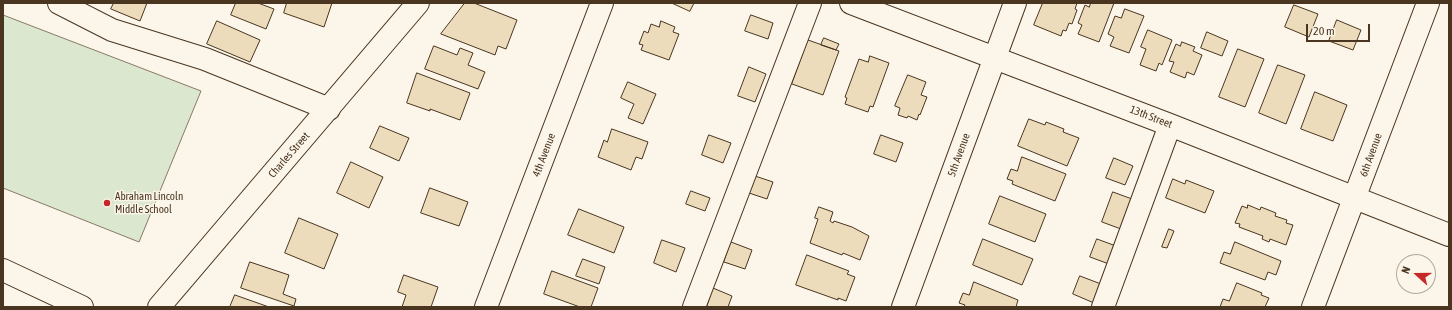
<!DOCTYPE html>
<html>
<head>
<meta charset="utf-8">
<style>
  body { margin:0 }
  #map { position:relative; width:1452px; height:310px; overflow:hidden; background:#fbf6e9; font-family:"Asap Condensed",sans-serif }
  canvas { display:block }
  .frame { position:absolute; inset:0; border:4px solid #4a3520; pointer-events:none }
  .north { position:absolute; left:1396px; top:254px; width:40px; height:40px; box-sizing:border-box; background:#fbf6e9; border:1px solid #b4a999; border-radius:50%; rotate:291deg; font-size:11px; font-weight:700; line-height:16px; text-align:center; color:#4a3520 }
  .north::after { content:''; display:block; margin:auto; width:14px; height:18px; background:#c62828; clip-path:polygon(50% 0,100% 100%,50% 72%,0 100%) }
  .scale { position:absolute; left:1306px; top:24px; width:64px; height:18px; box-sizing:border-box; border:2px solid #4a3520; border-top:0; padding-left:5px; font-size:12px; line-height:14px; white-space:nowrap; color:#4a3520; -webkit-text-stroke:3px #fbf6e9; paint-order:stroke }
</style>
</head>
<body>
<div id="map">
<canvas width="1452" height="310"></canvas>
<div class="frame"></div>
<div class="north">N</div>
<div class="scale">20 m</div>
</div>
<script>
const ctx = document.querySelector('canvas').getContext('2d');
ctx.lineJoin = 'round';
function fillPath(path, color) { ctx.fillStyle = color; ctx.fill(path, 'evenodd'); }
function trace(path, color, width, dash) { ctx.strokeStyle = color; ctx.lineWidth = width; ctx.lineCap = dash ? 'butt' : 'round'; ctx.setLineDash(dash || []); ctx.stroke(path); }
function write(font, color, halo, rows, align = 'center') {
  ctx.font = font + ' "Asap Condensed",sans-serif'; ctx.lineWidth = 3; ctx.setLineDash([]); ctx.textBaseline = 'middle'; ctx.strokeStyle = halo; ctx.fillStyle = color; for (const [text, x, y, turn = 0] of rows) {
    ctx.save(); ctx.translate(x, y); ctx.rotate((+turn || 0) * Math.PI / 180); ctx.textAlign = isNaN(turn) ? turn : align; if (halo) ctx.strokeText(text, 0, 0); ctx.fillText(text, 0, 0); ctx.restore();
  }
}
const green = new Path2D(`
  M3,15L201,91L139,242L3,188Z`);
fillPath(green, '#dce7d0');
trace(green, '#887966', 1);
const building = new Path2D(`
  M114,3H147L140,21L111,9Z
  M236,3H258L274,9L266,29L231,15Z
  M287,3H332L324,27L284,13Z
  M465,3H474L517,20L506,49L498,46L495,55L441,34Z
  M672,3H694L690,11Z
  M1043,3H1077L1075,9L1077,10L1072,24L1069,23L1066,31L1063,30L1061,36L1034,25Z
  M1091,3H1114L1099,42L1078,34L1082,25L1078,23L1085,5L1089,7Z
  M1294,5L1318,14L1309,37L1285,27Z
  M1125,9L1144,16L1129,53L1110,46L1114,37L1108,34L1115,16L1121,18Z
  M751,15L773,23L768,39L745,31Z
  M1337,20L1361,30L1353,50L1329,41Z
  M217,21L260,40L250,62L207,44Z
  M661,21L675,27L673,32L679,34L669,60L641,50L643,45L639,44L644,31L648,33L651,24L659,27Z
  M1148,30L1172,40L1162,65L1159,63L1156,71L1140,65L1146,49L1141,47Z
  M1207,32L1228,41L1222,56L1201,48Z
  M824,38L839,44L836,50L821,45Z
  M808,40L839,51L823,95L792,84Z
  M1182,42L1195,47L1193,51L1202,55L1194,75L1187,72L1185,78L1170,72L1174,62L1169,61L1176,44L1180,46Z
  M434,46L457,55L460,48L473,53L468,65L485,72L478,89L425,69Z
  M1238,49L1264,59L1245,107L1219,97Z
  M870,56L889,63L873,107L870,106L868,112L845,104L847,98L845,97L859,59L868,62Z
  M1278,65L1305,75L1286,124L1259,113Z
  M749,67L766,74L755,102L738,96Z
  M417,73L470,93L460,120L430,109V111L407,103Z
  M908,75L926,82L921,95L927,97L920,115L919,114L917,120L908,116L907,118L898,115L900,108L895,106Z
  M628,82L656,94L643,124L628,118L634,104L621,98Z
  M1315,92L1347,105L1333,141L1301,129Z
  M1029,119L1045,125L1046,122L1064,129L1063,132L1079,138L1067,166L1018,146Z
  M380,126L409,138L399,161L370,148Z
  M612,129L648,142L642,159L636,157L631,170L598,157L604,140L607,142Z
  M709,135L731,143L723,163L702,155Z
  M881,135L903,143L896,162L874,154Z
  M1022,157L1066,174L1055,201L1012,184L1013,181L1007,179L1011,169L1017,171Z
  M1114,158L1133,166L1125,185L1106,178Z
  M351,162L383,177L369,208L337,193Z
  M755,176L773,182L767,199L749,193Z
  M1173,179L1185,184L1186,180L1214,191L1205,213L1166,198Z
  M430,188L468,202L459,226L421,213Z
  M691,191L710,198L705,211L686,204Z
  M1113,192L1132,199L1121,229L1102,222Z
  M1000,196L1046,214L1035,242L989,224Z
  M1248,205L1260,210L1261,207L1276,213L1275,216L1287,220L1286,223L1293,225L1286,245L1270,239L1269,242L1262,239L1263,236L1239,227L1240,224L1235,223L1242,206L1247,208Z
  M819,207L833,212L830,221L833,223L834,221L852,227L869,236L860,260L843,253L842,255L810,243L818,219L815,218Z
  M579,209L624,227L614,253L568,235Z
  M299,218L338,234L324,269L285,253Z
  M1169,229L1174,231L1167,248L1162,247Z
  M983,239L1033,259L1022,285L973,265Z
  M1097,239L1116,246L1109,264L1090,257Z
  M662,240L685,248L676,272L654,263Z
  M731,242L752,250L745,269L724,262Z
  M1235,242L1281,261L1276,275L1268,272L1265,280L1220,263L1224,252L1230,254Z
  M807,255L849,271L847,274L855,277L846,301L838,298V300L796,285Z
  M583,259L605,267L599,284L576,276Z
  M250,262L289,275L283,294L296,299L294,306L241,288Z
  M552,271L598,288L591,307H580L544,294Z
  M404,275L438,287L431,307H402L406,295L398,292Z
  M1080,276L1101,284L1094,303L1073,294Z
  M974,282L1018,300L1016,307H964L965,305L959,303L963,293L969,295Z
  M1237,283L1262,293L1261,295L1269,298L1265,307H1220L1223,299L1229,301Z
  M713,288L732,296L728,307H707Z
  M235,295L269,307H230Z`);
fillPath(building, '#ecdcbc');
trace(building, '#4a3520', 1);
const minor = new Path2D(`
  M59,3L112,30L205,59L329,109
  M851,3L1170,125L1449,235
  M3,270L82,307
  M486,307L602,3
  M694,307L810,3
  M903,307L1015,3
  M1103,307L1170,125
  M1313,307L1428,3`);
const major = new Path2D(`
  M159,307L418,3`);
trace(minor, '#4a3520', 24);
trace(major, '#4a3520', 24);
trace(minor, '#fbf6e9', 22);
trace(major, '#fbf6e9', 22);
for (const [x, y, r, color] of [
  [107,203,4,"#c62828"]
]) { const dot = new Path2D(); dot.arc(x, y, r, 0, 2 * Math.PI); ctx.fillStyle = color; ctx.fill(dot); trace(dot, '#fbf6e9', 1.5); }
write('11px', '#4a3520', '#fbf6e9', [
  ["13th Street",1151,117,21],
  ["Charles Street",289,155,-49],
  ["4th Avenue",544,155,-69],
  ["5th Avenue",959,155,-70],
  ["6th Avenue",1371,155,-70]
]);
write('11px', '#4a3520', '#fbf6e9', [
  ["Abraham Lincoln",115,197],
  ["Middle School",115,210]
], 'left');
</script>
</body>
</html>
